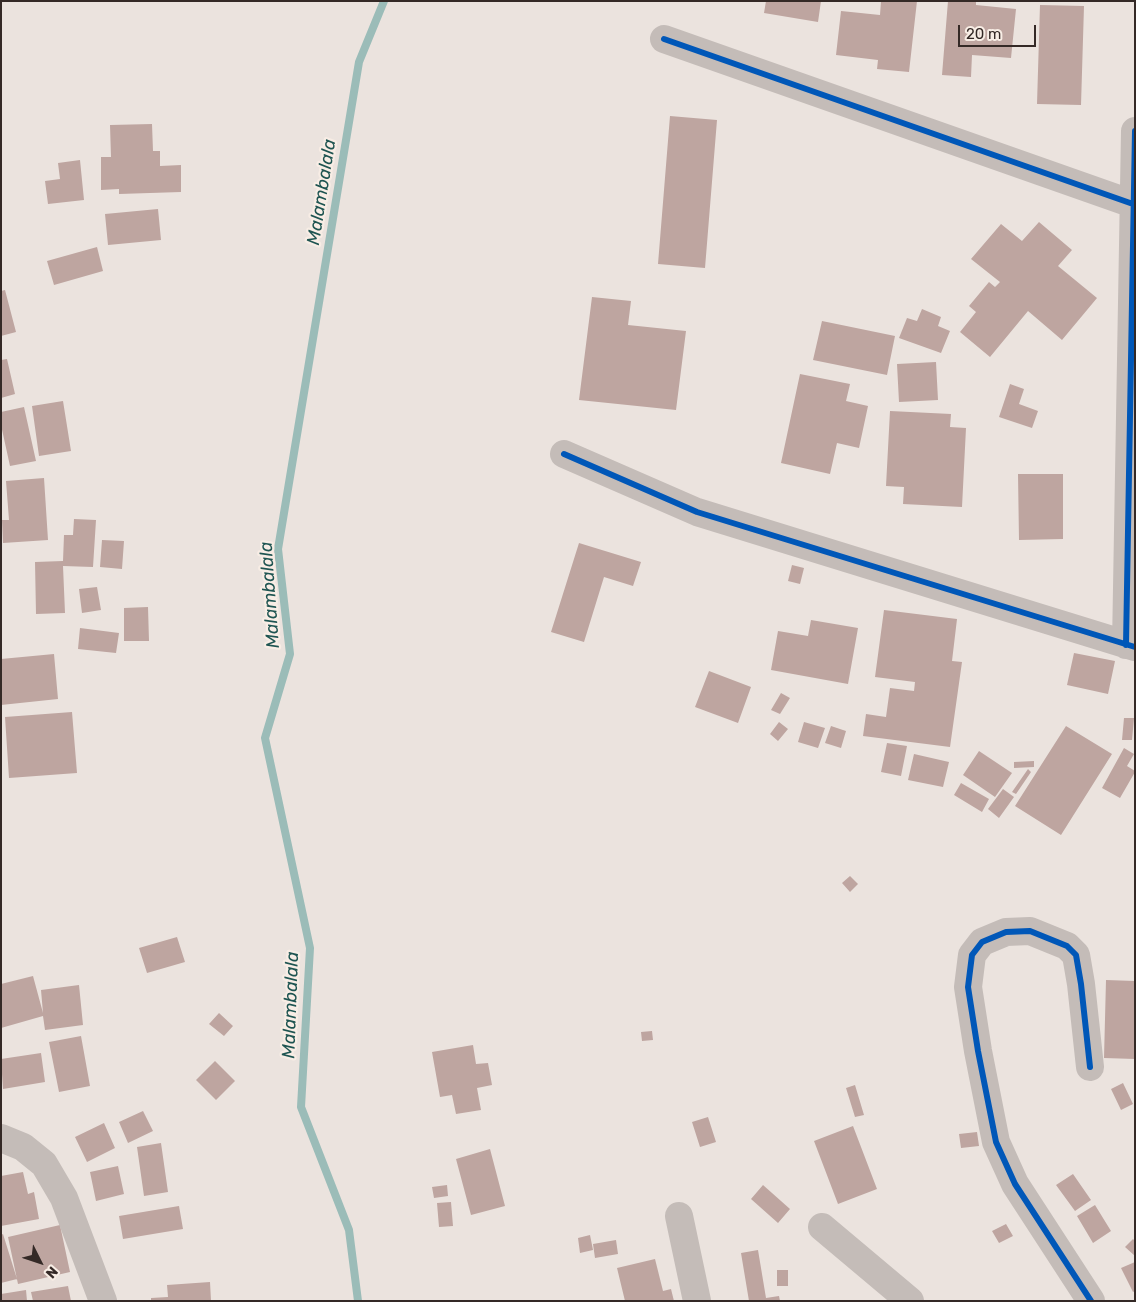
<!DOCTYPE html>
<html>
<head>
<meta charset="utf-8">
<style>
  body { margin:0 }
  #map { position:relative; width:1136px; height:1302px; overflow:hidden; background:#ebe3de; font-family:Rubik,sans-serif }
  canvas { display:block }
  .frame { position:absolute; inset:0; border:2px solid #342926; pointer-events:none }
  .north { position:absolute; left:15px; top:1237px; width:50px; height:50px; -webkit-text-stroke:4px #f8ede5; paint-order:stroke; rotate:131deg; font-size:14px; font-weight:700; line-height:20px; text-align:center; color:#342926 }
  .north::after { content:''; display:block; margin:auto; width:18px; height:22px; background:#342926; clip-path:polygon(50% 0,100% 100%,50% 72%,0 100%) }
  .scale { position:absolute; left:958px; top:25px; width:78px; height:22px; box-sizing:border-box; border:2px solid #342926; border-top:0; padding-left:6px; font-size:15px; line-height:18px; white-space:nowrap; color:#342926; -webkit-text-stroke:4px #f8ede5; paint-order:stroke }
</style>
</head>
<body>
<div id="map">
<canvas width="1136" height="1302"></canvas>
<div class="frame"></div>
<div class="north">N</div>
<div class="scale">20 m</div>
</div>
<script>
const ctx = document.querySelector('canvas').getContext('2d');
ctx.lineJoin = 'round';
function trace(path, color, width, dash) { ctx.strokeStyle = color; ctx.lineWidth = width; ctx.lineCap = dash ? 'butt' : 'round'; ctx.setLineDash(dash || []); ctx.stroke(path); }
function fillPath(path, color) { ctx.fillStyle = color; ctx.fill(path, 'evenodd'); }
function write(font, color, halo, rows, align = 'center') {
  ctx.font = font + ' Rubik,sans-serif'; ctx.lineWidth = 4.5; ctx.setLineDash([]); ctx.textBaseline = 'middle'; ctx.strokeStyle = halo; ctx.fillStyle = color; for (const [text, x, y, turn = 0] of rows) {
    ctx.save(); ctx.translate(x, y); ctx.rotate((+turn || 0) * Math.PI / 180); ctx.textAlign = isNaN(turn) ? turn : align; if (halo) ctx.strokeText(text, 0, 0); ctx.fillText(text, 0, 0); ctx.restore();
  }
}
trace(new Path2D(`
  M358,1301L349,1230L301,1107L310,948L265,738L290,654L278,549L359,62L384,1`), '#9bbcb8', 8);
fillPath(new Path2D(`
  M766,1H821L818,22L764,13Z
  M881,1H917L909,72L877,69L878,60L836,55L841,11L880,15Z
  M948,1H976V5L1016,9L1011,58L972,55L971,77L942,75Z
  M1040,5L1084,6L1081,105L1037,104Z
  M670,116L717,120L705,268L658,264Z
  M152,124L153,151H160V166L181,165V192L119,194V189L101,190V157H111L110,125Z
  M80,160L84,200L48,204L45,181L60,179L58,163Z
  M158,209L161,240L108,245L105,214Z
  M1039,222L1072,250L1058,266L1097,298L1062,340L1028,311L990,357L960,332L976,312L969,306L989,282L995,287L1000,282L971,259L1001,224L1022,241Z
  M97,247L103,271L54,285L47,261Z
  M5,290L16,332L1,336V291Z
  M592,297L631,301L628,325L686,331L676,410L579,400Z
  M922,309L941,317L938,326L950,331L941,353L899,338L907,318L917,321Z
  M822,321L895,336L887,375L813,360Z
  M7,359L15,394L1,398V360Z
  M936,362L938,400L899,402L897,364Z
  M800,374L850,384L846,401L868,406L859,448L837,443L830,474L781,463Z
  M1010,384L1024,389L1019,404L1038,411L1032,428L999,417Z
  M63,401L71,451L39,456L32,406Z
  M24,407L36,461L10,466L1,425V412Z
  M890,411L951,414L950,427L966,428L962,507L903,504L904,487L886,486Z
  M1018,474H1063V539L1019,540Z
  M44,478L48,540L3,543L2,520H9L6,481Z
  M74,519L96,520L93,567L63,566L65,613L36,614L35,562L63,561L64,535H73Z
  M102,540L124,541L122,569L100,567Z
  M579,543L641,562L633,586L604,577L584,642L551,632Z
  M792,565L804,568L800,584L788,581Z
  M97,587L101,610L82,613L79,589Z
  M148,607L149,641H124V608Z
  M884,610L957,619L952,661L962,662L950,747L863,736L866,714L886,717L890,688L914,691L915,682L875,677Z
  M811,620L858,628L848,684L771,670L778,631L808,636Z
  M80,628L119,633L116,653L78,649Z
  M1074,653L1115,661L1108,694L1067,685Z
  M54,654L58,699L1,705V659Z
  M709,671L751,687L738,723L695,707Z
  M781,693L790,698L780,714L771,710Z
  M72,712L77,773L9,778L5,717Z
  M1124,718H1134L1132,740H1122Z
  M779,722L788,729L778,741L770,734Z
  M804,722L825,728L818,748L798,742Z
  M831,726L846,731L841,748L825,743Z
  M1066,726L1112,754L1061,835L1015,806Z
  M887,743L907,746L901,776L881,772Z
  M1124,748L1134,754L1127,766L1135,771V772L1120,798L1102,788Z
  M979,751L1012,773L995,797L963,775Z
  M914,754L949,762L943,787L908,780Z
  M1034,761V767L1014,768V762Z
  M1028,769L1031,772L1016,794L1012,792Z
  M961,783L989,799L982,812L954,795Z
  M1003,789L1014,797L999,818L988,809Z
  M850,876L858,884L850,892L842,883Z
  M177,937L185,962L147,973L139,948Z
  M33,976L43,1013L41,990L79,985L83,1025L45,1030L43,1016L1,1028V984Z
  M1106,980L1135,981V1059L1104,1058Z
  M219,1013L233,1026L224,1036L209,1024Z
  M652,1031L653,1040L642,1041L641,1032Z
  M81,1036L90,1086L59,1092L49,1042Z
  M473,1045L476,1064L488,1063L492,1085L477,1088L481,1110L456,1114L452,1095L440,1097L432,1052Z
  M41,1053L45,1082L3,1089L1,1059Z
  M215,1061L235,1081L216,1100L196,1080Z
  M1123,1083L1133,1104L1121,1110L1111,1089Z
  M855,1085L864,1115L855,1117L846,1088Z
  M143,1111L153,1131L128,1143L119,1122Z
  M708,1117L716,1142L700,1147L692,1122Z
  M104,1123L115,1148L87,1162L75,1137Z
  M853,1126L877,1189L838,1204L814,1141Z
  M977,1132L979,1146L961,1148L959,1134Z
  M161,1143L168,1192L144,1196L137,1147Z
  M490,1149L505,1206L471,1215L456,1159Z
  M118,1166L124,1194L96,1201L90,1172Z
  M23,1172L28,1194L34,1192L39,1219L1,1226V1176Z
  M1073,1174L1091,1200L1075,1211L1056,1185Z
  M447,1185L448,1196L434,1198L432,1187Z
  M763,1185L790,1209L778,1223L751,1199Z
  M451,1202L453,1226L439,1227L437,1203Z
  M1095,1205L1111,1231L1093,1243L1077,1216Z
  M179,1206L183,1229L123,1239L119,1216Z
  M1006,1224L1013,1236L999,1243L992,1231Z
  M60,1225L70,1272L18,1284L8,1237Z
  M3,1234L17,1279L1,1283V1235Z
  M590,1235L593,1250L580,1253L578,1238Z
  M1133,1239L1135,1241V1256L1125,1247Z
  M616,1240L618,1254L595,1258L593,1244Z
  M758,1250L766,1298L779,1296L780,1301H749L741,1253Z
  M655,1259L663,1291L671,1289L674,1301H625L617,1268Z
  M1135,1262V1291L1133,1292L1121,1268Z
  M777,1270H788V1286H777Z
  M210,1282L211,1301H151V1298L168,1297L167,1285Z
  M68,1286L71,1301H33L31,1292Z
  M26,1290L27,1301H1V1294Z`), '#bea5a0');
trace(new Path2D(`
  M664,39L1133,204
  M564,454L697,512L1135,647
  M1126,645L1135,131
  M1090,1067L1081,984L1076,955L1067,946L1030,931L1006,932L982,942L972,955L968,987L978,1051L996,1142L1015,1184L1091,1301
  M1,1138L23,1147L44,1164L64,1198L103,1301
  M679,1216L697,1301
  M822,1227L910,1301`), '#c4bcb8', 28);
trace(new Path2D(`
  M664,39L1133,204
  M564,454L697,512L1135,647
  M1126,645L1135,131
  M1090,1067L1081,984L1076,955L1067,946L1030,931L1006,932L982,942L972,955L968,987L978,1051L996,1142L1015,1184L1091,1301`), '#0057b8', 6);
write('italic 18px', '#1e5451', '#f8ede5', [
  ["Malambalala",322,192,-81],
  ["Malambalala",270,595,-94],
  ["Malambalala",291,1005,-88]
]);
</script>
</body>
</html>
